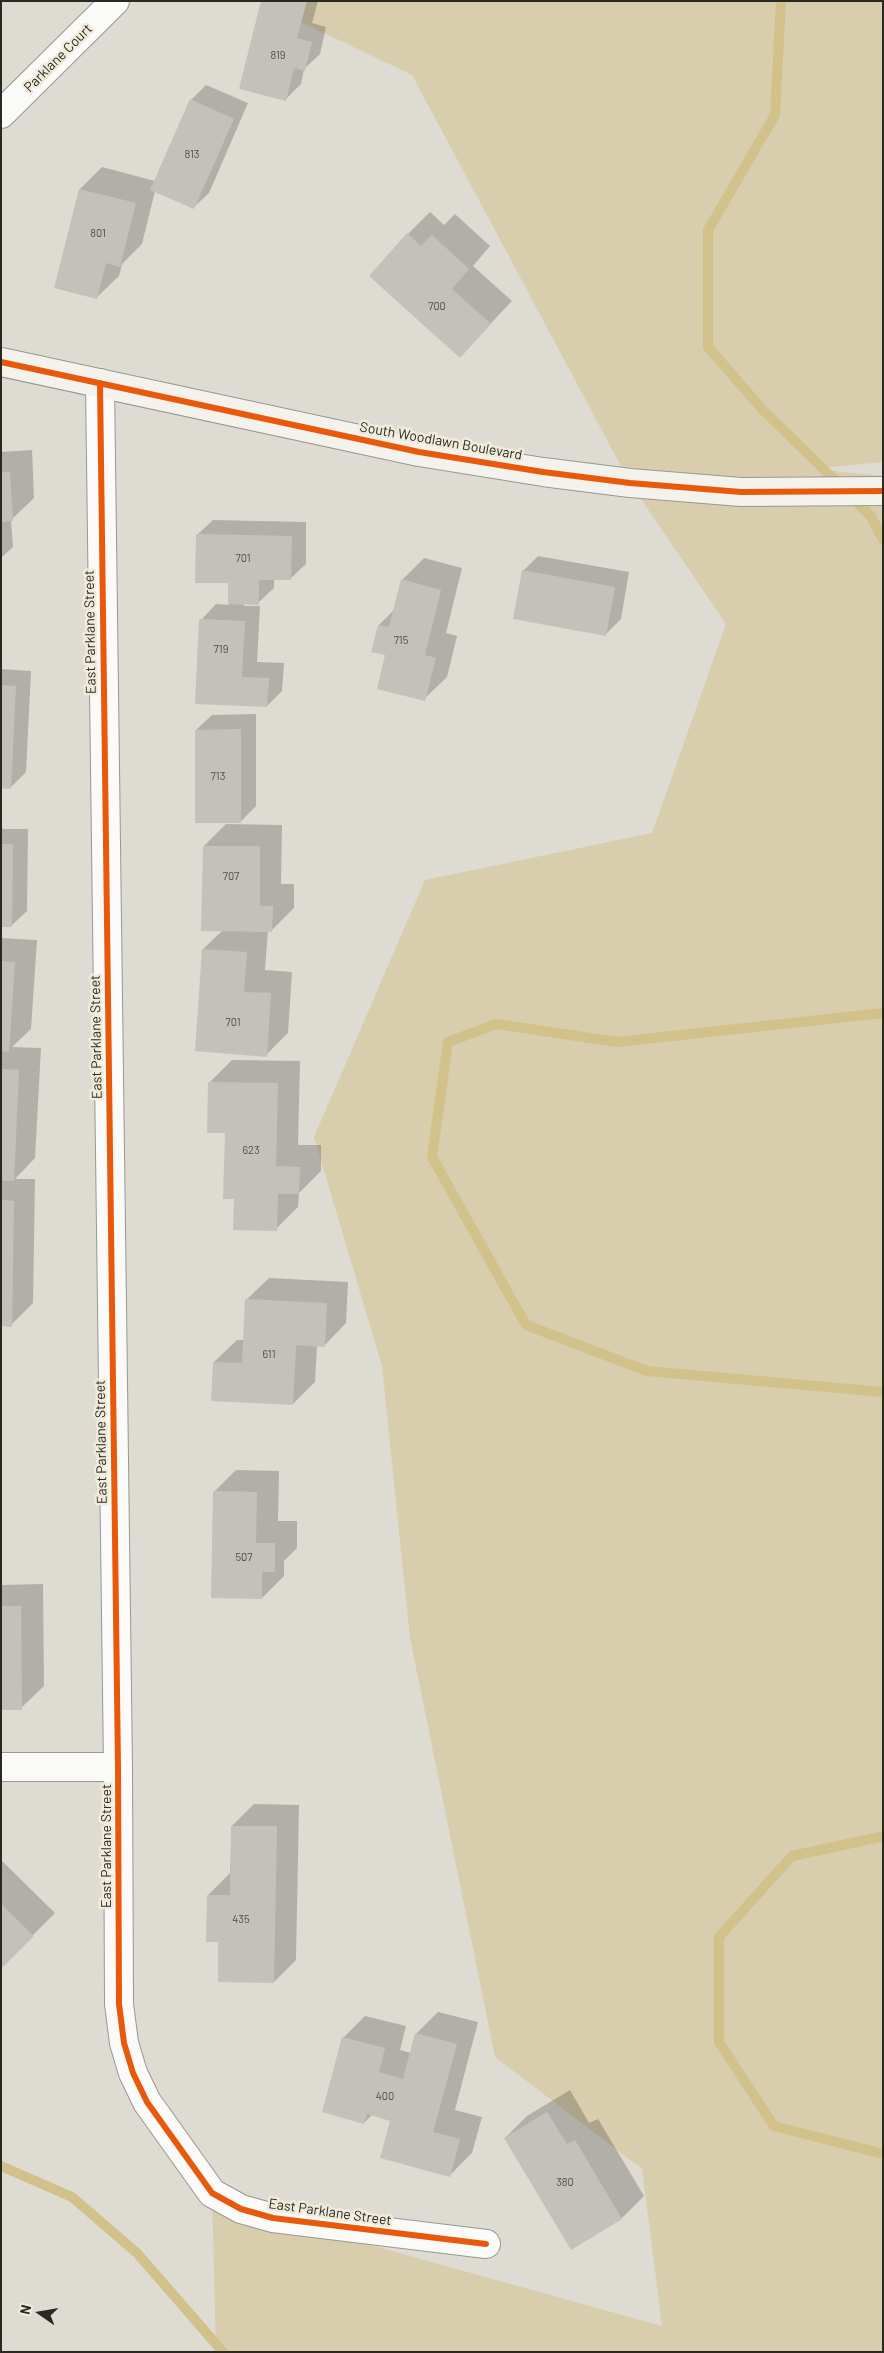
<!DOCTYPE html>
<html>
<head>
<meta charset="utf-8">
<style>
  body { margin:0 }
  #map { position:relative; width:884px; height:2353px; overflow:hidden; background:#dedbd2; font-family:Barlow,sans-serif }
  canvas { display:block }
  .frame { position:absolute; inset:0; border:2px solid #2a2822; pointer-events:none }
  .north { position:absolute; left:15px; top:2288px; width:50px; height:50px; -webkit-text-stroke:4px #f0ebda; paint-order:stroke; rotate:283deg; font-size:14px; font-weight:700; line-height:20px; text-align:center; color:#2a2822 }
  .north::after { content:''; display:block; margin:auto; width:18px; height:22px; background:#2a2822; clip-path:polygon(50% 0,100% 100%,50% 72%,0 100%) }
</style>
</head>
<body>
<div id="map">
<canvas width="884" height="2353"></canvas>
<div class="frame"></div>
<div class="north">N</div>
</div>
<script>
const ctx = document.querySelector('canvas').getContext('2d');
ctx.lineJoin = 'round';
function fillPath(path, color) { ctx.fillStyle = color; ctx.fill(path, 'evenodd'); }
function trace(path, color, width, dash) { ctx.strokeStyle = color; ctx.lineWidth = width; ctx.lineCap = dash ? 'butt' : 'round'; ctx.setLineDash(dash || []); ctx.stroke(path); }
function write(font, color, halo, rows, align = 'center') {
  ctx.font = font + ' Barlow,sans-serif'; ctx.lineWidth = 5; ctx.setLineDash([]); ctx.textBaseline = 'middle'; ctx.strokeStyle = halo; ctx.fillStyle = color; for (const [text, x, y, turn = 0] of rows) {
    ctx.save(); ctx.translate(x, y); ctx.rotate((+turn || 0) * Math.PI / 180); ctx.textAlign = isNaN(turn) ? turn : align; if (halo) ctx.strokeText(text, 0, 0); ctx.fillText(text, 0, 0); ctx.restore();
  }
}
fillPath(new Path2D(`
  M257,1H883V462L813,469L883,476V2352H216L212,2193L273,2218L662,2326L642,2169L495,2057L410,1638L382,1366L314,1137L425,880L652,833L726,624L630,483L412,75Z`), '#d8ceae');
fillPath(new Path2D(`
  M262,1H318L312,23L326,27L320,54L304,69L301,84L285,100Z
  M206,85L248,103L209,193L193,208L155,191L142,244L122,264L119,276L96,298L80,189L102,167L155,181L191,100Z
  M430,212L444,225L455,214L490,246L473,266L512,301L460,356L408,234Z
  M32,450L34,498L11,520L13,547L1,558V452Z
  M213,520L306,522V564L290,579H274V588L258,603H244V606H260L257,662L284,663L282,691L267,706L196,702L201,620L216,604L229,605V582L197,535Z
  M538,556L629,572L621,619L605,635L523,571Z
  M424,558L462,568L446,633L457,636L447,677L424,699L387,654L379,625L395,609L402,580Z
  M1,669L31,671L26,772L11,787H1Z
  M256,714V806L241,821L196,730L212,715Z
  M226,824L282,825L281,884H294V908L272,930H268L265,970L292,972L288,1033L266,1055L203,949L223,930L204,846Z
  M1,829H28L27,911L11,926H1Z
  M1,938L37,940L31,1029L12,1047L41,1048L35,1158L15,1179H35L33,1303L11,1325H1Z
  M232,1060L300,1061L298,1145H321V1171L299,1193L298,1207L276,1229L235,1198L226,1132L210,1082Z
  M269,1278L348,1282L346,1323L324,1346L317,1345L315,1382L293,1404L214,1362L237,1340H244L246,1300Z
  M236,1470L279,1471L278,1521H297V1548L284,1561V1576L262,1598L214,1492Z
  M43,1584L44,1686L21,1708H1V1585Z
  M254,1804L299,1805L296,1960L274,1982L220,1941L208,1895L230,1873L232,1826Z
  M1,1860L55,1913L1,1967Z
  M438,2012L478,2022L455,2110L482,2117L472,2153L450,2175L392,2120L372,2115L364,2123L343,2038L365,2016L406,2026L400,2050L411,2053L416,2034Z
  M570,2090L589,2123L598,2119L644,2196L622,2218L571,2248L505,2138L527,2116Z`), '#0003');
trace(new Path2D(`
  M781,1L775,115L708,230V347L763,410L841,486
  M851,497L871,516L883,540
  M883,1013L617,1042L496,1024L448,1042L432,1157L526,1325L647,1371L883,1392
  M883,1838L880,1837L792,1856L719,1937V2042L774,2126L883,2154
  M1,2166L72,2197L137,2253L223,2352`), '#d1c18b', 10);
fillPath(new Path2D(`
  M261,1H307L297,38L312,42L305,71L294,68L286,101L239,89Z
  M190,99L234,119L194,209L150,190Z
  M79,189L136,203L120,267L106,263L97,299L54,288Z
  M407,233L421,246L432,235L469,269L452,289L491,324L460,358L369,276Z
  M1,472H10L13,521L1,522Z
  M196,534L292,536L291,580H259V605L228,604V583H195Z
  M522,570L615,587L606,636L513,619Z
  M401,579L441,590L425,655L436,658L425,701L377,689L385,655L371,652L378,625L389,627Z
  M199,619L245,621L242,677L269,678L267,707L195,704Z
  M1,685L16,686L11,789L1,788Z
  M241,729V823H195V730Z
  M1,844H13L12,927H1Z
  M203,846H260V906H273L272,932L201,931Z
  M202,949L247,952L244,992L271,993L267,1057L195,1051Z
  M1,961L15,962L9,1052L1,1051Z
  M1,1069L19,1070L14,1181H1Z
  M208,1082L278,1083L276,1166L300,1167L299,1194H278L277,1231L233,1230L234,1199H223L225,1133H207Z
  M1,1200L14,1201L12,1327L1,1326Z
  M245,1299L327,1303L325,1347L296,1345L293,1405L211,1401L213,1362L242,1363Z
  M213,1491L257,1492L256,1543H275V1572H262V1599L211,1598Z
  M1,1606H21L22,1710H1Z
  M231,1826H277L274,1983L218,1982V1942H206L207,1895H230Z
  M1,1904L34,1936L1,1969Z
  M415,2033L457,2044L433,2132L460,2139L450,2177L380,2158L390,2121L367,2114L364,2124L322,2112L342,2037L385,2048L379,2072L403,2079Z
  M547,2112L567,2144L575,2140L622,2219L571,2250L504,2138Z`), '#c4c1ba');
const street = new Path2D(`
  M1,114L115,1
  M100,383L118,1767L119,2004L124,2043L133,2073L147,2102L212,2193L241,2209L273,2218L486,2244
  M1,1767H118`);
const secondary = new Path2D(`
  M1,362L419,452L543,472L630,483L741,492L883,491`);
trace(street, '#9a9791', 30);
trace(secondary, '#9a9791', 30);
trace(street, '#fafaf8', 28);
trace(secondary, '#f4f2ed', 28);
trace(new Path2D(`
  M1,362L419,452L543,472L630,483L741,492L883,491
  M100,383L118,1767L119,2004L124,2043L133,2073L147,2102L212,2193L241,2209L273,2218L486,2244`), '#e8590c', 6);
write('11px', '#504e48', null, [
  ["819",278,55],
  ["813",192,154],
  ["801",98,233],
  ["700",437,306],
  ["701",243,558],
  ["715",401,640],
  ["719",221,649],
  ["713",218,776],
  ["707",231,876],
  ["701",233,1022],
  ["623",251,1150],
  ["611",269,1354],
  ["507",244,1557],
  ["435",241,1919],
  ["400",385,2096],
  ["380",565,2182]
]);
write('14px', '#2a2822', '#f0ebda', [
  ["Parklane Court",58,58,-45],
  ["South Woodlawn Boulevard",441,441,10],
  ["East Parklane Street",90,632,-91],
  ["East Parklane Street",96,1037,-91],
  ["East Parklane Street",101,1442,-91],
  ["East Parklane Street",106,1846,-90],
  ["East Parklane Street",330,2212,8]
]);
</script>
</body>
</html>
